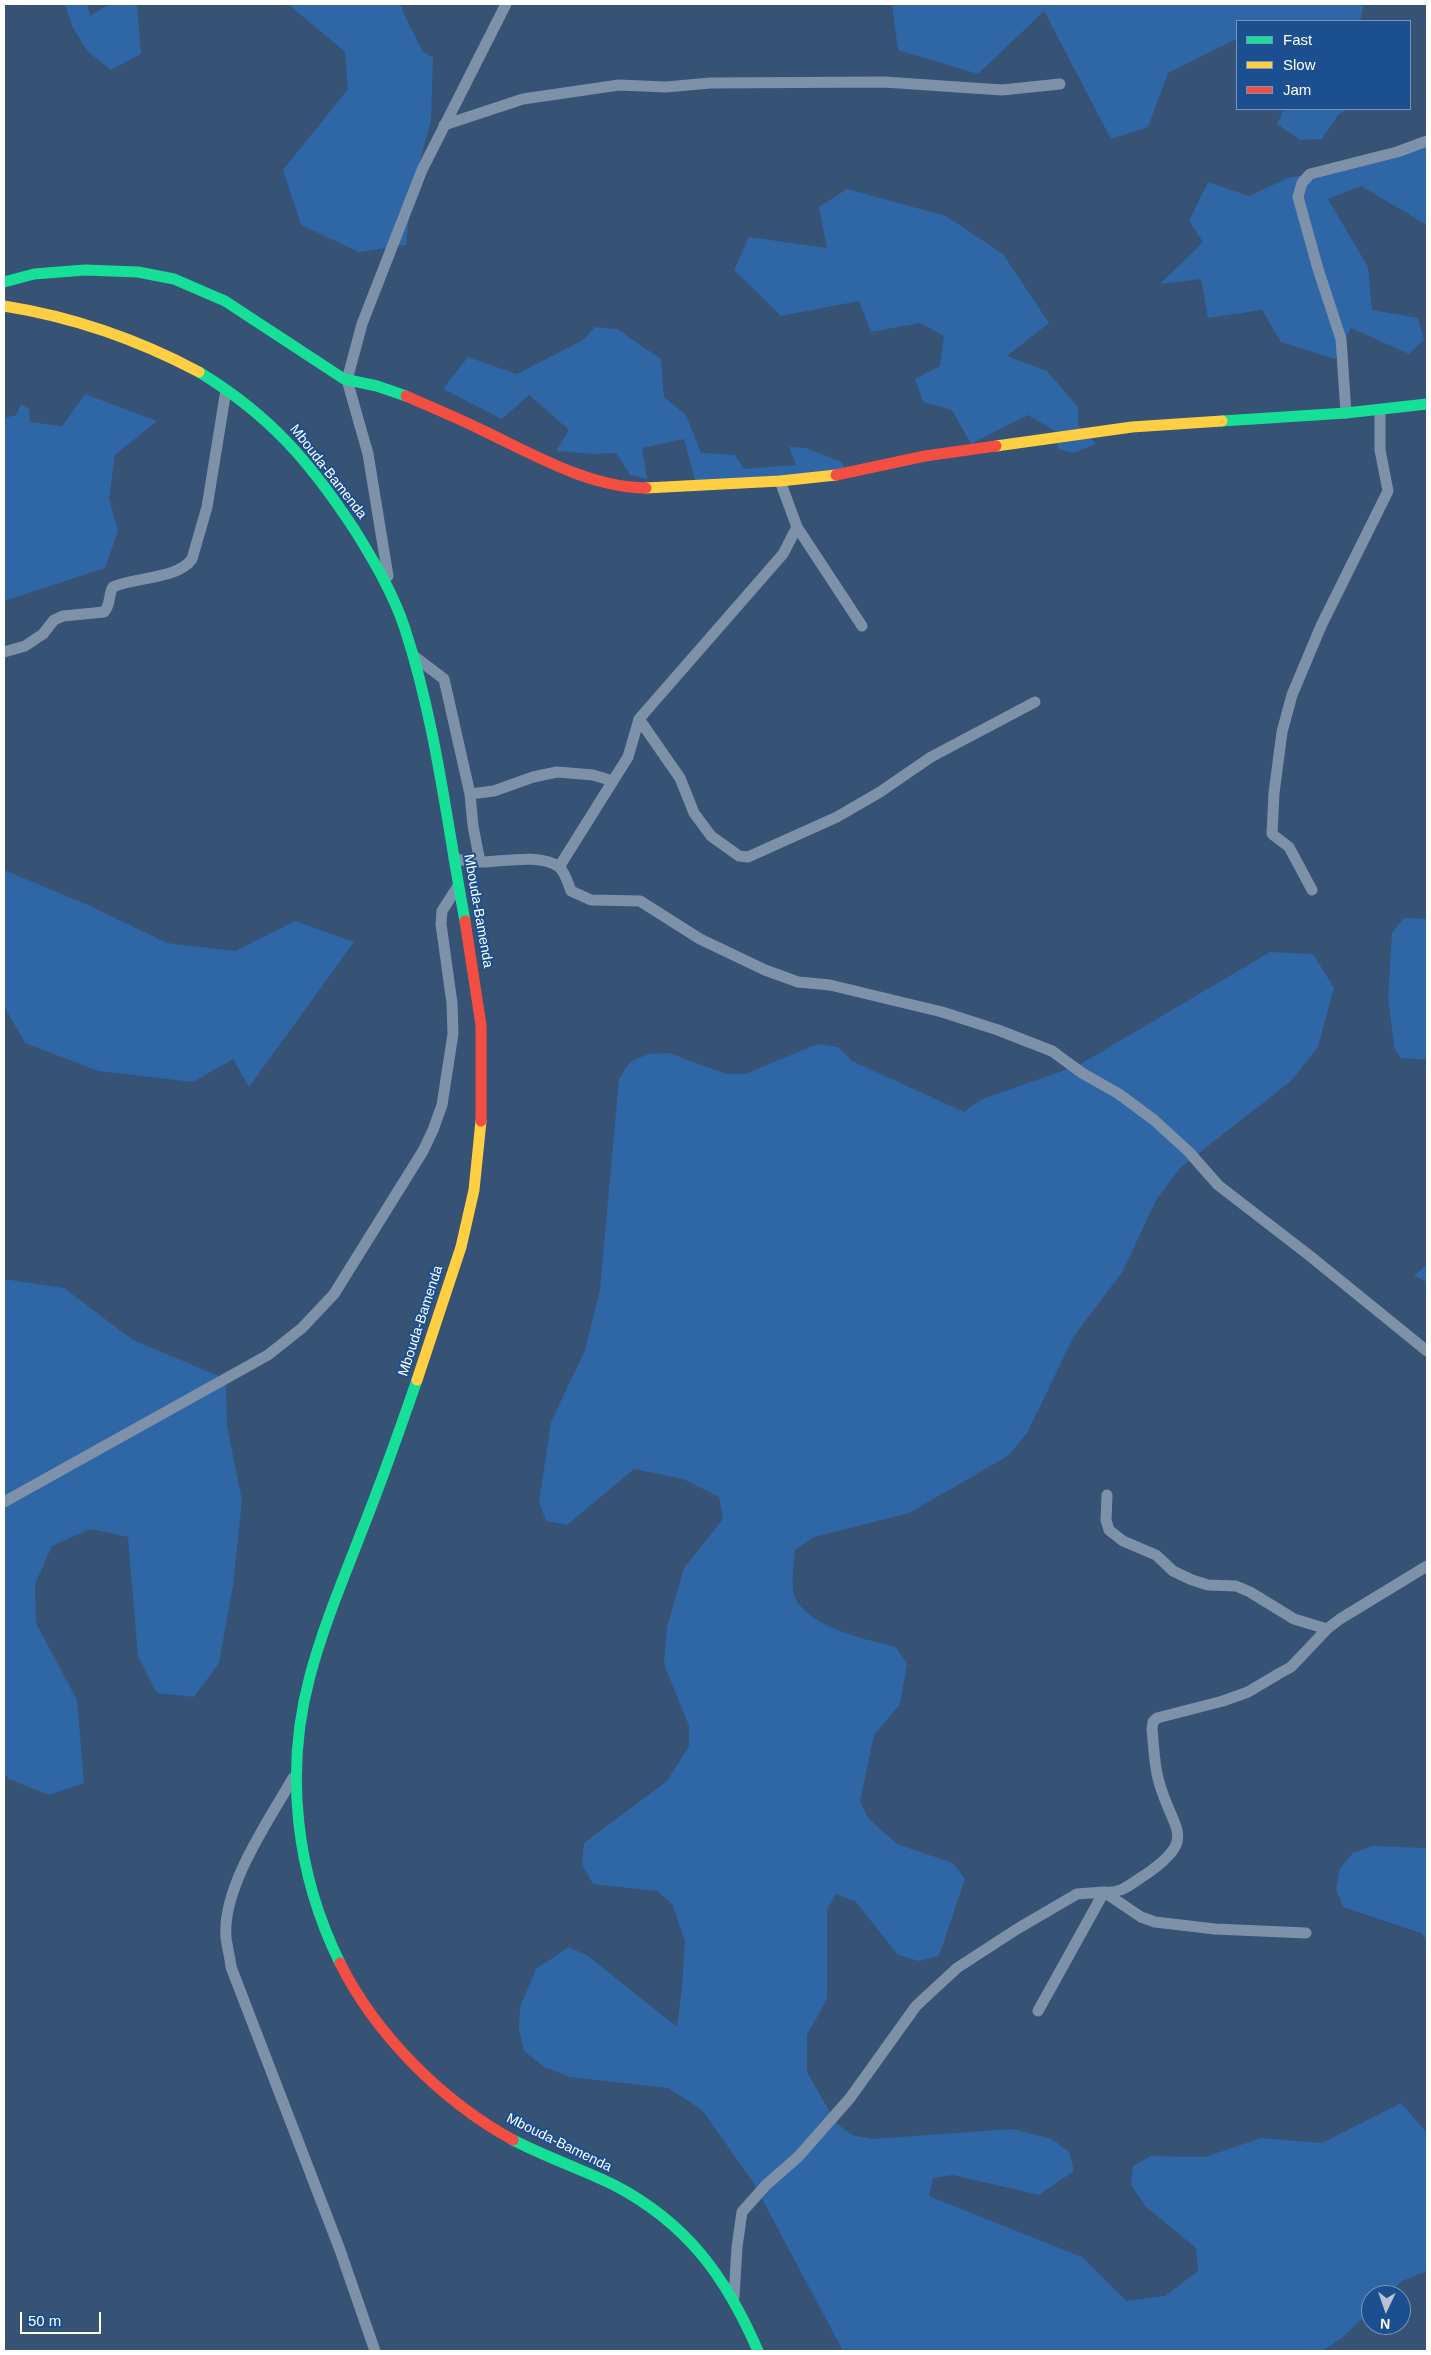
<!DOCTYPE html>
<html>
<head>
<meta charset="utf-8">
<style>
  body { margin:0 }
  #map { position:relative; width:1431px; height:2355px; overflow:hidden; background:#365274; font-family:Helvetica,sans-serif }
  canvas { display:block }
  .frame { position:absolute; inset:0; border:5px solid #fff; pointer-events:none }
  .legend { position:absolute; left:1236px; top:20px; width:175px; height:90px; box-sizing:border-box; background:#1b4f8f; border:1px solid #7695bc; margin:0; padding:6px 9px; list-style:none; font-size:15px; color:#fff }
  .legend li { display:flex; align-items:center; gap:10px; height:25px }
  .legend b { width:25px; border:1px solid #7695bc }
  .north { position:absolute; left:1361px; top:2285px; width:50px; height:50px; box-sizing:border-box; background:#1b4f8f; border:1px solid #7695bc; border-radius:50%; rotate:183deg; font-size:14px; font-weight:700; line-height:20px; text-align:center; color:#fff }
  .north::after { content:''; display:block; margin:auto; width:18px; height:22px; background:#b9c2ce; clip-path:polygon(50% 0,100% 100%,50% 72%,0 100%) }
  .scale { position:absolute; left:20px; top:2312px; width:81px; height:22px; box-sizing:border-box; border:2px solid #fff; border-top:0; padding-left:6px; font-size:15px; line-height:18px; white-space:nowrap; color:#fff; -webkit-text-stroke:4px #1b4f8f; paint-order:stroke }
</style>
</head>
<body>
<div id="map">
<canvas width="1431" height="2355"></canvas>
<div class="frame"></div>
<ul class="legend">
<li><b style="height:6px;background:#16e098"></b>Fast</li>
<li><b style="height:6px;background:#ffcf43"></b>Slow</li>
<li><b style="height:6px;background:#f24e42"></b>Jam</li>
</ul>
<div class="north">N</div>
<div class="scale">50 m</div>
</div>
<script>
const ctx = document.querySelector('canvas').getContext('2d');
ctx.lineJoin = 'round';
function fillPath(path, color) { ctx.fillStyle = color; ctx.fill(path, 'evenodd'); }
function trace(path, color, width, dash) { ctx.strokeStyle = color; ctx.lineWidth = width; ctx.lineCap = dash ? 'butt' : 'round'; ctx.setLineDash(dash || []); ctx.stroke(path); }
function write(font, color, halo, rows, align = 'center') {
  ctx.font = font + ' Helvetica,sans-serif'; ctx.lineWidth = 4; ctx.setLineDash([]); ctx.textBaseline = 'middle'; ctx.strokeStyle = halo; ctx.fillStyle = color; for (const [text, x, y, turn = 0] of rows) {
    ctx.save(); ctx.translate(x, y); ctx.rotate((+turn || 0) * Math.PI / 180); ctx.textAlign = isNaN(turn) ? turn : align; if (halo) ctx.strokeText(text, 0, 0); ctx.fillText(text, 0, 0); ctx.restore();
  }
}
fillPath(new Path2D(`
  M65,4H87L90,16L109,4H137L141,54L111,70L87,51L72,26Z
  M288,4H401L403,12L423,52L433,57L431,120L411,196L406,245L359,252L301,225L283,170L348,89L345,52Z
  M892,4H1364L1360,21H1237V39L1168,73L1148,127L1111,139L1044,11L978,74L898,50Z
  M1284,109H1348L1338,115L1322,139L1300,140L1277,124Z
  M1427,147V225L1361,186L1328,199L1368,267L1372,310L1418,318L1424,340L1409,354L1351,328L1335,359L1281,342L1262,310L1208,318L1201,279L1160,284L1203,242L1189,221L1208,182L1249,196L1288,178L1393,158Z
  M847,189L946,216L1003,254L1049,323L1007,356L1047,371L1078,407V425L1096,444L1073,453L1058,449L1055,431L1028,415L971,444L952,410L923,402L915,379L940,366L944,336L920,323L871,332L859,301L781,316L734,270L749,237L827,248L819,207Z
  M595,327L617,329L661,359L664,397L686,415L701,453L735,455L744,469L796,465L789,447L806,448L842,462L848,475L696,484L684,439L642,448L647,479L630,475L616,453L592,454L556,451L569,430L529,395L502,419L443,389L468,357L517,374L583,340Z
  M85,394L157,421L115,455L109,498L118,531L105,568L4,601V418L16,415L21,404L29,409L30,422L62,426Z
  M4,870L88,905L167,943L235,951L295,921L354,942L249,1087L233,1059L193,1082L98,1071L25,1043L4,1006Z
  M1404,918L1427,919V1060L1401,1058L1395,1050L1388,999L1392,933Z
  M1270,952L1313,954L1334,988L1318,1047L1291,1081L1180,1168L1156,1200L1123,1271L1074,1336L1027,1433L1008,1456L909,1513L814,1537L795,1550C794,1563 792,1577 793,1589C796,1625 868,1640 896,1647L907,1664L900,1704L874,1735L860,1801L868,1818L897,1844L953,1863L965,1879L939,1956L919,1961L898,1955L856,1902L836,1894L827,1910V1999L807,2035V2072L836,2123L852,2135L872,2139L1012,2129L1052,2139L1069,2152L1074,2171L1039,2195L953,2175L933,2178L929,2196L1082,2257L1126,2301L1165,2296L1198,2271L1196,2248L1145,2206L1131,2185L1133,2166L1151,2156L1205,2157L1261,2138L1322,2143L1401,2103L1427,2133V2271L1402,2281L1387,2295H1371V2310L1342,2338L1322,2351H843L753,2182L702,2110L668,2088L570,2077L544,2067L524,2051L519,2030L520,2007L536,1969L569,1947L588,1956L677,2027L682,1988L685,1941L672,1904L657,1891L593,1884L582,1865L584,1843L667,1781L689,1746V1726L664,1664L667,1627L684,1568L723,1519L719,1497L683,1479L634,1469L567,1525L546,1521L539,1502L551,1422L585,1350L600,1289L619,1079L630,1062L648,1054L669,1053L726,1074H745L817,1044L838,1047L852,1061L964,1112L980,1100L1079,1065Z
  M1427,1264V1282L1414,1276Z
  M4,1279L64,1288L133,1340L226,1379L227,1426L242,1501L233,1585L219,1663L194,1697L157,1693L138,1657L128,1537L90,1529L52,1546L35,1584L36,1623L77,1700L84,1783L49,1795L9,1779L4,1773Z
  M1372,1846L1427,1848V1942L1421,1933L1343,1907L1336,1889L1340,1868L1353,1853Z`), '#2f66a5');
trace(new Path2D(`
  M444,125L523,99L619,85L666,87L710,83L884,82L1002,90L1060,84
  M1346,413L1341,339L1318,269L1298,197L1302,183L1310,174L1397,152L1427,141
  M780,481L797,527L862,626
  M388,576L368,454L347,380L362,324L422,170L506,4
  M4,652L25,646L43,634L54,620L63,616L104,612C111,605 108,595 113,587C136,577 178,579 192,559L207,507L226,390
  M415,657L444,679L470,794L473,826L480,862
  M639,719L680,778L694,813L711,836L739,856L748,857L837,817L880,792L931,757L1035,702
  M470,794L494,791L533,777L557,772L593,775L613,781
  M454,859C463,860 472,862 481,862C501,862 541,853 559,867C565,872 568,883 571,891L591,900L640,901L700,939L765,970L798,982L830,985L942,1012L998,1030L1052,1051L1082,1073L1119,1094L1154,1120L1189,1152L1218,1185L1310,1256L1427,1351
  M559,867L628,757L639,719L783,554L797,527
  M1312,890L1289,847L1272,834L1274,793L1282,732L1292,695L1321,626L1388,491L1380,450V410
  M1107,1495L1106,1520L1109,1530L1123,1541L1156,1555L1173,1571L1192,1580L1208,1585L1236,1586L1250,1592L1294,1619L1327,1629
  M4,1502L268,1355L302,1328L334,1294L423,1151L433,1130L442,1105L453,1034L452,1003L441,924L442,911L458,886
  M293,1778C269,1820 222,1887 226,1937C227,1947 230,1957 231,1967L340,2250L375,2351
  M1038,2011L1104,1892C1122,1894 1130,1884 1145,1875C1199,1838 1173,1832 1159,1782C1154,1766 1154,1747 1152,1729L1153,1722L1157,1718L1223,1701L1248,1692L1280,1673L1291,1667L1327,1629L1340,1619L1427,1566
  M734,2297L737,2247L742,2212L766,2185L798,2157L850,2098L916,2006L957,1968L1017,1929L1077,1894L1104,1892L1141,1917L1155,1922L1215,1929L1306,1933`), '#7d92a8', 11);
trace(new Path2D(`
  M4,282L34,274L85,270L138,272L174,279L225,301L344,379L377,386L406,396
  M199,372C270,415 311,463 356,532C375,563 394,595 405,629C436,724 447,824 465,921
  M1222,421L1346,413L1427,404
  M340,1963C296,1874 284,1772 310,1676C323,1627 343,1580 361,1533C381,1483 399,1432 417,1380
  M513,2140C546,2157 581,2169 614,2185C687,2223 726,2277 758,2351`), '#16e098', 11);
trace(new Path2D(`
  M4,306C74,317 137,339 199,372
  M996,446L1132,427L1222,421
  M646,488L780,481L836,475
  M417,1380L461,1247L474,1190L481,1121`), '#ffcf43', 11);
trace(new Path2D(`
  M406,396C433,408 460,419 486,432C536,456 589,487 646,488
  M836,475L925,456L996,446
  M465,921L481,1025V1121
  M340,1963C376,2035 442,2101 513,2140`), '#f24e42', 11);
write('14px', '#fff', '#1b4f8f', [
  ["Mbouda-Bamenda",328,472,52],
  ["Mbouda-Bamenda",478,911,80],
  ["Mbouda-Bamenda",421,1321,-72],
  ["Mbouda-Bamenda",559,2143,26]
]);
</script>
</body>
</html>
